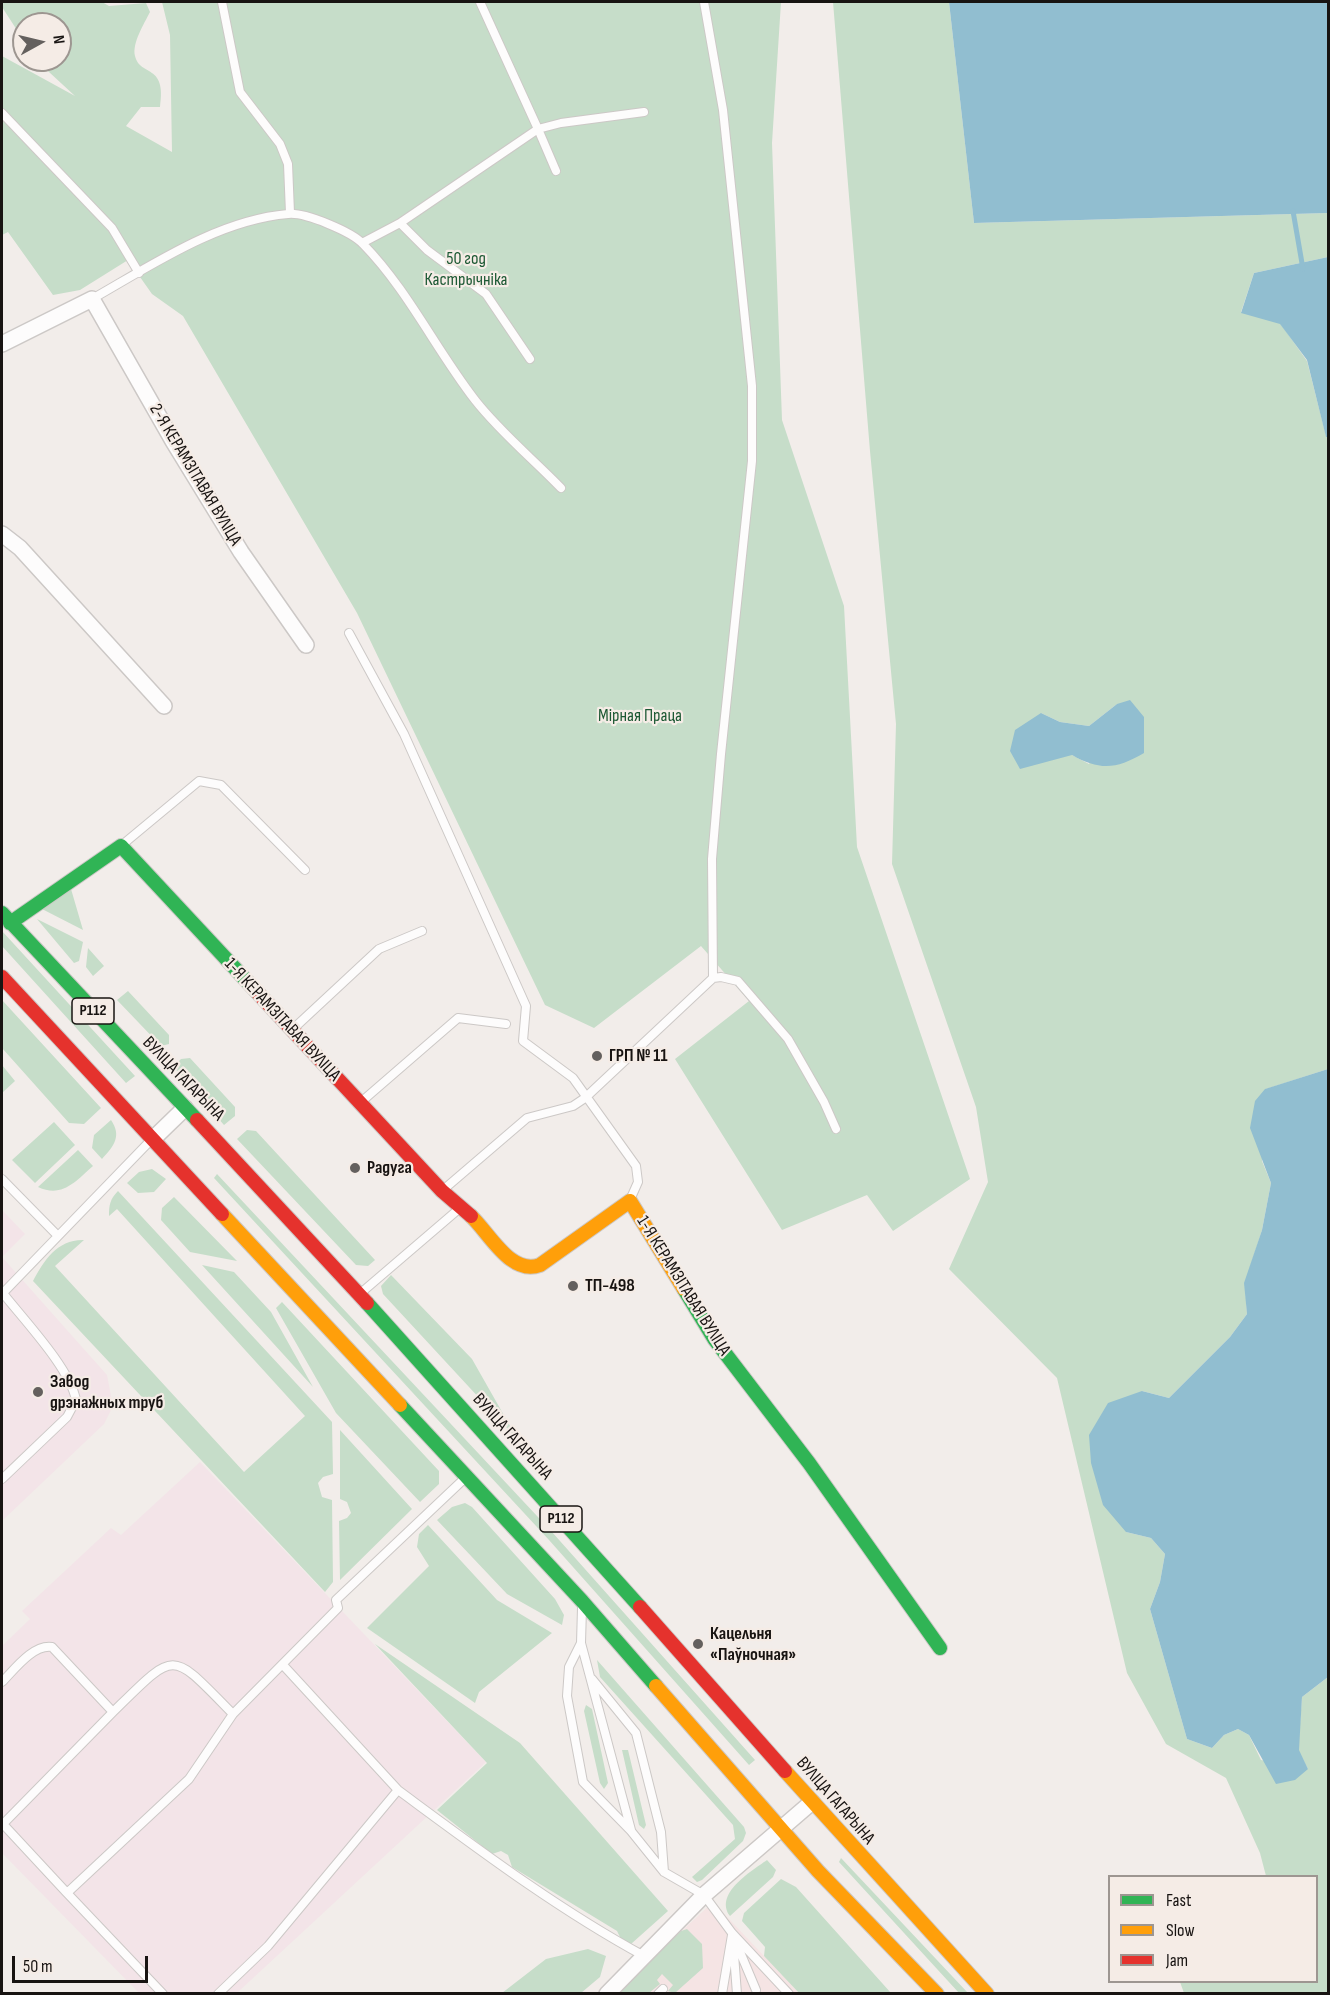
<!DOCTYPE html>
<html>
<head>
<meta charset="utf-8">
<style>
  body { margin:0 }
  #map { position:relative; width:1330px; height:1995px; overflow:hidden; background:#f2edea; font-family:"Sofia Sans Condensed",sans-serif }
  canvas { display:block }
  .frame { position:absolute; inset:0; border:3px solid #181412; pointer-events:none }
  .legend { position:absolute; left:1108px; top:1875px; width:210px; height:108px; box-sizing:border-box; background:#f5ece6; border:2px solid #9d9691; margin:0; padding:8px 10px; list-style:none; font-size:18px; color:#181412 }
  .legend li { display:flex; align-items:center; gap:12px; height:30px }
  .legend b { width:30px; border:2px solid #9d9691 }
  .north { position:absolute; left:12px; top:12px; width:60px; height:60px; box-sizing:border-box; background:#f5ece6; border:2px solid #9d9691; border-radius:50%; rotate:82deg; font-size:16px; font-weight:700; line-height:24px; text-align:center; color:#181412 }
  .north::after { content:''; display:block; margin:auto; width:21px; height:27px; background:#64605e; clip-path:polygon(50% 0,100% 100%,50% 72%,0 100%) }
  .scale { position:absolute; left:12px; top:1956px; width:136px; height:27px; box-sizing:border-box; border:3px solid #181412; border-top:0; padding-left:8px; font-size:18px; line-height:21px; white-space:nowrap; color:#181412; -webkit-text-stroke:4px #f5ece6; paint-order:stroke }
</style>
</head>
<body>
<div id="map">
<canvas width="1330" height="1995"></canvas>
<div class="frame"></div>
<ul class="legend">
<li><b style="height:8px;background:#30b455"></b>Fast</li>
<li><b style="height:8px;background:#ff9f0a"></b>Slow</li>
<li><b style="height:8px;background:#e5322d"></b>Jam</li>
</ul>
<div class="north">N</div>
<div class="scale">50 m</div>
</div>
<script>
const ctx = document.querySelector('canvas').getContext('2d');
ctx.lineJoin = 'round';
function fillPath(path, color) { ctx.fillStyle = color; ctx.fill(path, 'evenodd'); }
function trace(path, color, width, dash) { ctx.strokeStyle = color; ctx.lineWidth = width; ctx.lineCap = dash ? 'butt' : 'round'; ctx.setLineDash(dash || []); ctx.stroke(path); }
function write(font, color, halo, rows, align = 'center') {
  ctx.font = font + ' "Sofia Sans Condensed",sans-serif'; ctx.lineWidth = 4.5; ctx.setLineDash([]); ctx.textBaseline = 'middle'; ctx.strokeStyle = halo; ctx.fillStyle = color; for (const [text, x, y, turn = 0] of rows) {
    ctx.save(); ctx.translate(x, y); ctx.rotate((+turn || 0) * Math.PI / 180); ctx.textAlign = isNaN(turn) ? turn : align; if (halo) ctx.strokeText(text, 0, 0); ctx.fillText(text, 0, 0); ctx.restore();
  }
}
fillPath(new Path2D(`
  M713,1902L799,1993L614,1994Z`), '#f5e4e4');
fillPath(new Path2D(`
  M2,1210L25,1234L2,1257L107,1375L113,1406L104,1424L2,1521Z
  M200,1462L486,1762L237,1993H139L2,1853V1646L30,1619L22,1611L111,1528L121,1535Z`), '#f3e4e8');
fillPath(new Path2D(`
  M2,2H102L109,6L146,3L150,12C144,24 132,43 135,56C140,77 167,63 160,107H141L126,126L172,152L170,35L162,2H781L772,143L782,420L844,606L857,847L970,1179L893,1231L867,1195L782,1230L675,1059L749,1001L701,946L594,1028L545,1005L357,613L183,316L152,294L128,260L80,290L53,295L8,232L2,235V56L75,96L36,60H60V24H24V41L2,7Z
  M833,2H949L974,223L1328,213V257L1254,273L1241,312L1280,323L1307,361L1326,436L1328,437V1069L1266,1089L1262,1161L1271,1183L1262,1230L1245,1283L1247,1314L1230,1337L1169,1398L1142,1391L1126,1532L1151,1538L1165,1554L1160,1582L1150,1609L1187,1739L1212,1748L1224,1735L1238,1729L1249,1735L1261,1760L1308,1769L1298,1750L1302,1697L1328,1677V1993H1184L1180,1982H1316V1876H1266L1260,1853L1226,1778L1166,1744L1127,1673L1057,1378L949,1269L988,1182L976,1107L892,864L896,724L870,451ZM1117,704L1089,764L1072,755L1041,713L1060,722L1089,726Z
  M71,889L83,930L42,909Z
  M37,919L83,942L79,961L74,963Z
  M2,931L135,1076L126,1083L2,946Z
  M88,948L104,966L93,976L86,967Z
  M128,991L169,1035V1044L161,1046L117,1000Z
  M2,1000L101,1108L84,1124L69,1123L2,1048Z
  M190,1058L235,1107V1116L224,1125L173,1067L181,1059Z
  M2,1065L15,1081L2,1093Z
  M111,1120C122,1136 114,1146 102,1159L92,1148L94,1135Z
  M54,1122L75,1145L35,1183L12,1160Z
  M247,1130L256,1131L375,1260L368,1266L356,1265L237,1139Z
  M78,1150L93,1166C75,1182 62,1198 38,1187Z
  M152,1169L166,1179L154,1192L138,1193L127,1183L139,1172Z
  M217,1174L552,1532L755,1760L749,1765L549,1540L214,1178Z
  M118,1191L332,1422L333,1474L323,1477L318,1483L322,1497L332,1500L333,1582L325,1592L33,1281C44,1260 58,1239 84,1240L55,1266L244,1472L305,1416L117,1209L109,1216C109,1205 110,1199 118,1191Z
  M174,1197L237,1261L190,1252L161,1220L162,1208Z
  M202,1265L234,1272L271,1312L313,1387Z
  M391,1275L472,1359L518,1440L383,1294L381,1286Z
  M282,1302L439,1471V1484L420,1502L336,1413L276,1308Z
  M340,1430L412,1509L340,1580L339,1521L347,1518L351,1513L347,1502L340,1499Z
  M465,1503L472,1507L555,1599L564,1615L562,1625L507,1594L437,1520L452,1507Z
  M428,1525L497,1600L552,1633L479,1692L475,1703L367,1628L429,1566L417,1547L419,1534Z
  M375,1644L520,1743L668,1911L631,1944L622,1941L617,1931L512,1867L508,1855L501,1851L492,1854L437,1810L487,1763Z
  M597,1660L744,1827L746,1833L743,1841L702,1880L697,1882L692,1877L735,1839L733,1825L600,1677Z
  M586,1705L592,1709L608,1783L604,1789L600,1783L584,1711Z
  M622,1750H628L646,1825L644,1829L639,1825Z
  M841,1858L968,1993H959L839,1862Z
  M767,1860L776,1870L773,1877L730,1916C714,1894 750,1872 767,1860Z
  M781,1879L796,1887L891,1993H799L764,1956L765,1947L742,1921L744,1913Z
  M687,1929L702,1944L703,1968L675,1993L668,1991L673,1985L662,1974L657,1980L660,1984L649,1993L619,1994L622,1986L681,1931Z
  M588,1949L606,1956L600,1977L581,1993H502L546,1959Z`), '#c6ddc9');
fillPath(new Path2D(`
  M949,2H1328V213L974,223Z
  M1328,257V437H1326L1307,360L1280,324L1241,313L1254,273Z
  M1130,700L1144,717V753C1117,769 1100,771 1072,755L1020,769L1010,751L1015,730L1041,713L1060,722L1089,726L1117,704Z
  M1328,1069V1677L1302,1697L1299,1750L1308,1769L1295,1780L1276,1784L1249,1735L1238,1729L1224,1735L1212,1748L1187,1739L1150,1609L1160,1582L1165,1554L1151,1538L1126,1532L1103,1505L1091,1463L1089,1435L1108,1403L1142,1391L1169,1398L1230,1337L1247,1314L1244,1283L1262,1230L1271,1183L1250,1128L1255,1101L1265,1089Z`), '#91bed0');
trace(new Path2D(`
  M1293,211L1303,269`), '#91bed0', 5);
const lane = new Path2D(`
  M222,2L240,92L280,144L288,164L290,213
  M704,2L723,110L752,386V461L721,754L712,859L713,978
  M2,113L112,228L139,273
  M556,171L538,129L561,123L644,112
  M400,223L538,129L480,2
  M362,243L400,223L427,250L486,294L530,359
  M92,299C152,265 218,220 288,214C305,212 352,232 363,244C408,290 436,350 475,400C500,432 533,459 561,488
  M349,633L404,734L526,1006L523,1041L573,1078L636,1166L638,1182L630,1200
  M122,845L199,781L221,785L305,870
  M293,1029L379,949L422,931
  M361,1102L458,1018L506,1024
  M2,1179L58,1236
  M443,1190L527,1118L573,1106L585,1098L713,978L721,977L738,981L788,1039L824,1102L836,1129
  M2,1292C23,1319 70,1368 76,1400L67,1417L2,1479
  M362,1292L460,1208
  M2,1294L151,1140
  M582,1608L581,1643L569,1667L567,1696L583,1782L631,1831L664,1872L704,1895L732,1933L789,1994
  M581,1643L631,1830
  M592,1679L636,1733L661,1832L664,1872
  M2,1682C14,1670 33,1644 52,1647L113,1712C177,1649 170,1650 233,1714
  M398,1790C478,1849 556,1908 644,1956
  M2,1823L67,1893
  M3,1824L113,1712
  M735,1940L756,1990
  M733,1941L737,1994
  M163,1994L67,1893L189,1779L233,1714L338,1608L336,1600L464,1479
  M218,1994L268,1946L398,1790L283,1665
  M658,1994L663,1989
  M722,1994L732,1935`);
const street = new Path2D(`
  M2,344L92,299L173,441L241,552L306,645
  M2,534L20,548L164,706
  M153,1139L185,1108
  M607,1994L704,1895L812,1802`);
const fast = new Path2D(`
  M2,913L197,1120
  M10,923L121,846L258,993
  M684,1289L715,1340L809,1463L940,1648
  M367,1303L640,1607
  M400,1405L582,1601L656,1686`);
const slow = new Path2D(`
  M222,1214L400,1405
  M471,1216C490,1234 511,1276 540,1265L630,1201L684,1289
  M656,1686L818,1871L937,1994
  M785,1771L987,1994`);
const jam = new Path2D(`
  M2,977L222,1214
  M258,993L442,1191L471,1216
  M197,1120L367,1303
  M640,1607L785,1771`);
trace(lane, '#ccc8c6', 10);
trace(street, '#ccc8c6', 18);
trace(fast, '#ccc8c6', 16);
trace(slow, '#ccc8c6', 16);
trace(jam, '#ccc8c6', 16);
trace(lane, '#fdfcfc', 8);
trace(street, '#fdfcfc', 15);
trace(fast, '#30b455', 14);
trace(slow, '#ff9f0a', 14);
trace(jam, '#e5322d', 14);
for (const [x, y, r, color] of [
  [597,1056,6,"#64605e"],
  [355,1168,6,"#64605e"],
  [573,1286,6,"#64605e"],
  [38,1392,6,"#64605e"],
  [698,1644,6,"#64605e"]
]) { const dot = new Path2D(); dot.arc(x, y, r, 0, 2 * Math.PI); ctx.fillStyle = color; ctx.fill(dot); trace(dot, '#f5ece6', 2); }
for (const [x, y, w] of [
  [93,1011,42],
  [561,1519,42]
]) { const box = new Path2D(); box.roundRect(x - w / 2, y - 13, w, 26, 4.5); ctx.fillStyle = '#f5ece6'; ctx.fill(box); trace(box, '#181412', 1.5); }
write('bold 16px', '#181412', null, [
  ["Р112",93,1011],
  ["Р112",561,1519]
]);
write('18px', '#1d5934', '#f5ece6', [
  ["50 год",466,259],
  ["Кастрычніка",466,280],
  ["Мірная Праца",640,716]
]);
write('18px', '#181412', '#f5ece6', [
  ["2-Я КЕРАМЗІТАВАЯ ВУЛІЦА",195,475,59],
  ["1-Я КЕРАМЗІТАВАЯ ВУЛІЦА",282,1020,47],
  ["ВУЛІЦА ГАГАРЫНА",183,1079,46],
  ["1-Я КЕРАМЗІТАВАЯ ВУЛІЦА",683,1286,58],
  ["ВУЛІЦА ГАГАРЫНА",512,1437,48],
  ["ВУЛІЦА ГАГАРЫНА",835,1801,49]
]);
write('bold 18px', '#181412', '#f5ece6', [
  ["ГРП № 11",609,1056],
  ["Радуга",367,1168],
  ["ТП-498",585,1286],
  ["Завод",50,1382],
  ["дрэнажных труб",50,1403],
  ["Кацельня",710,1634],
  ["«Паўночная»",710,1655]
], 'left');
</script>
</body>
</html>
